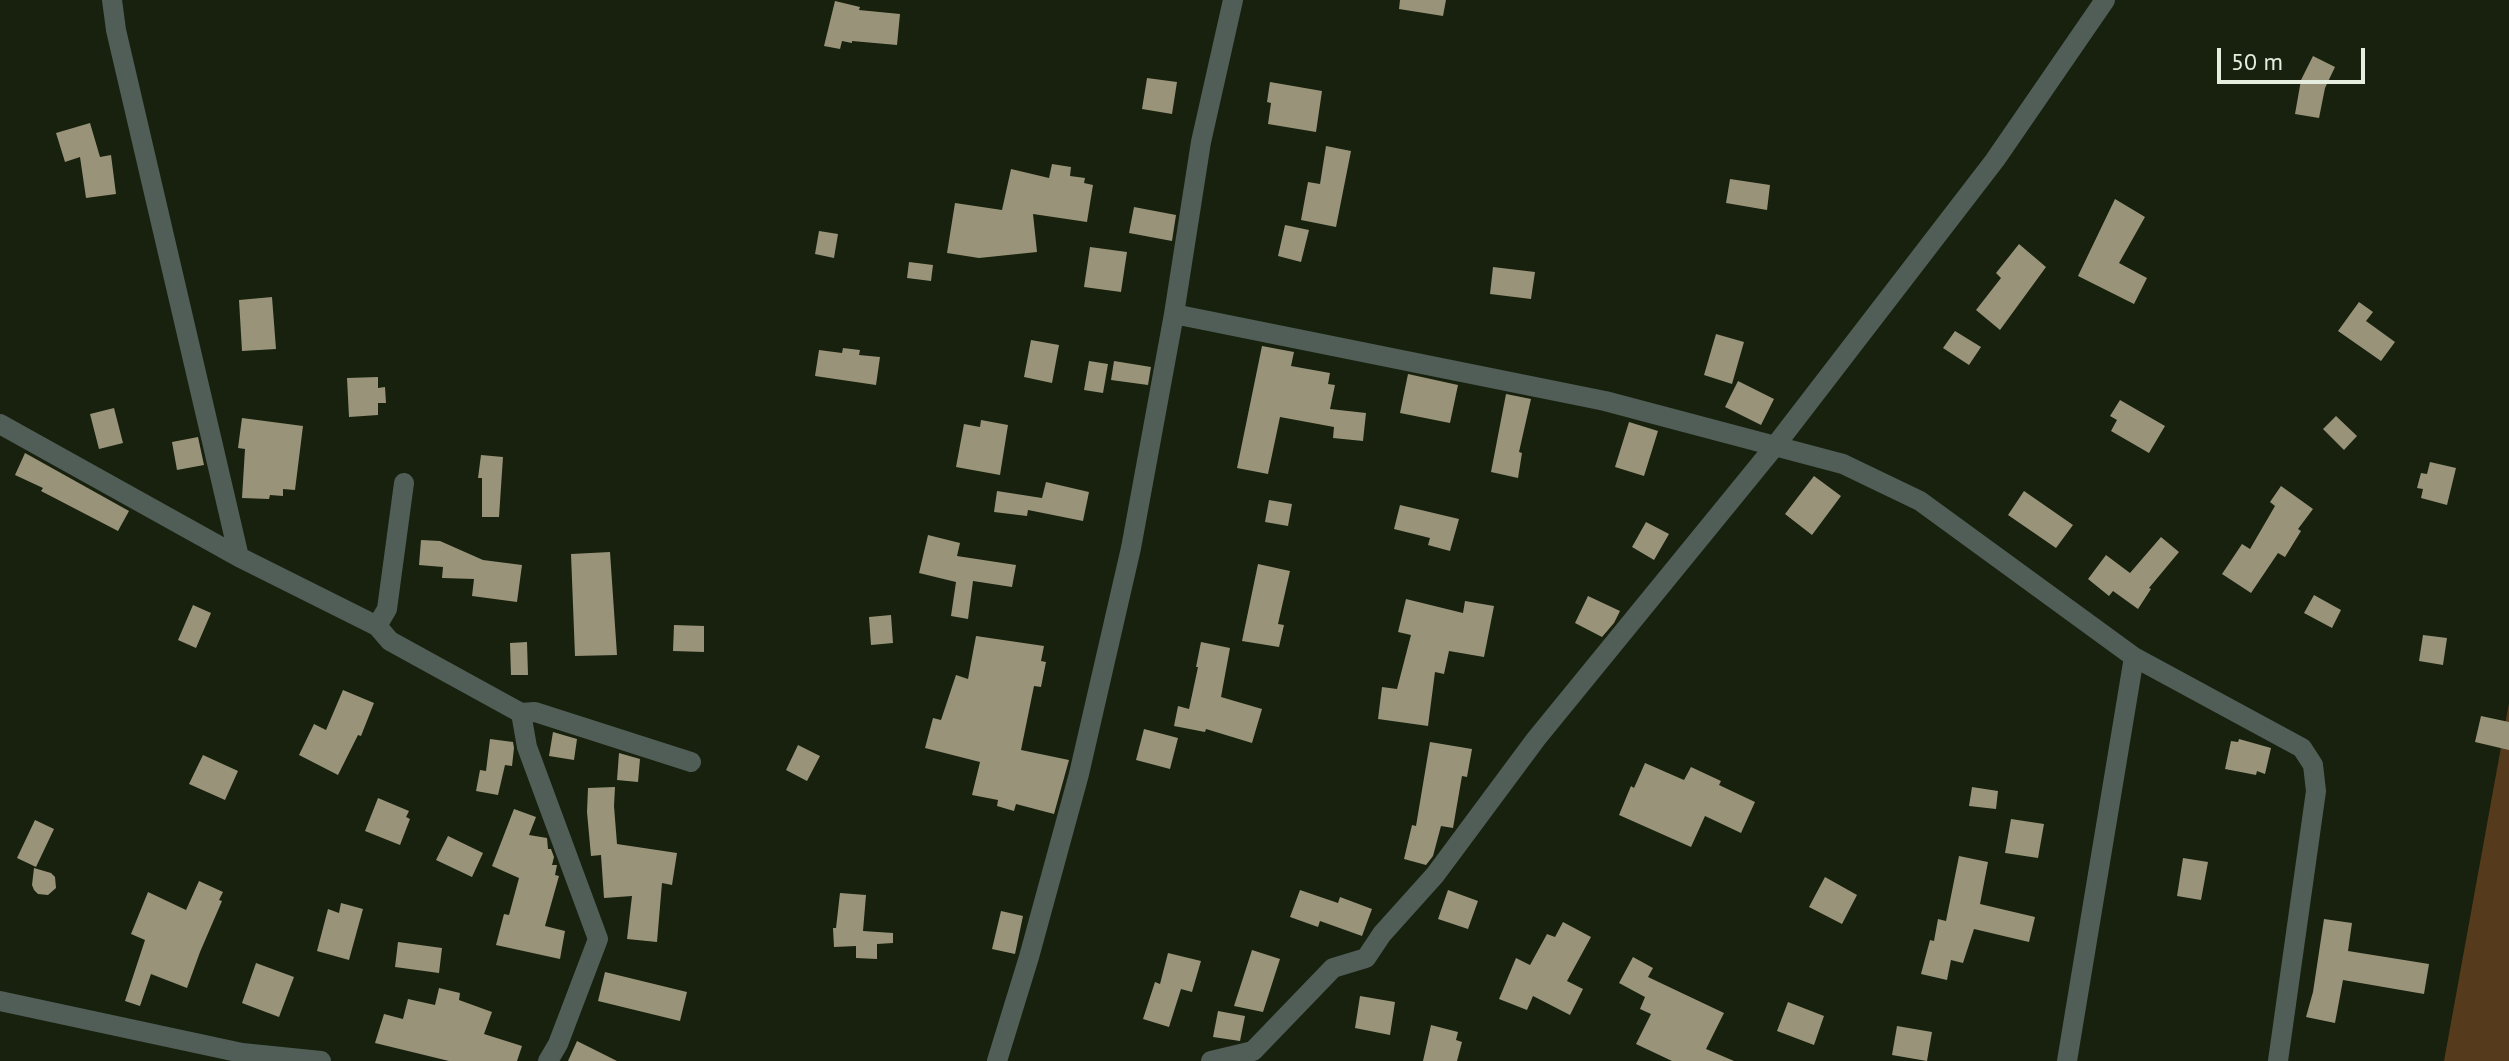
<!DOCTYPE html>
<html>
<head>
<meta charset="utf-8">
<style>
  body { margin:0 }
  #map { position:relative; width:2509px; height:1061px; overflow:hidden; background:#17210d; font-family:"PT Sans",sans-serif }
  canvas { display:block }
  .scale { position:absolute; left:2217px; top:48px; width:148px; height:36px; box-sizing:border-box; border:4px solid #e5eddf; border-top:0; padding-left:10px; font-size:24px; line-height:28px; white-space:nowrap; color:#e5eddf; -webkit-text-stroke:6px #17210d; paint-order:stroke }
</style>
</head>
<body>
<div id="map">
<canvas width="2509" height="1061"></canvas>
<div class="scale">50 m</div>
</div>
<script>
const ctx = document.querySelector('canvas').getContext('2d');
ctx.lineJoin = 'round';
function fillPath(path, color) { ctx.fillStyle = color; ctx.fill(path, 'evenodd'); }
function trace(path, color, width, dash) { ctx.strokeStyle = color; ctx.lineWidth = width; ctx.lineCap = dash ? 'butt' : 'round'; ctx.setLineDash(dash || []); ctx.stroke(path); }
fillPath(new Path2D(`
  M2509,703V1061H2444Z`), '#553a1b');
fillPath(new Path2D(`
  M1400,0H1446L1443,16L1399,9Z
  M835,1L860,7L859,10L900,14L897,45L852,41V43L842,41L840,49L824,46Z
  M2313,56L2335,67L2325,88L2319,118L2295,114L2301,80Z
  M1147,78L1177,82L1172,114L1142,109Z
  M1270,82L1322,91L1316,132L1268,124L1271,103L1267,102Z
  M90,123L100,157L111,155L116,194L86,198L80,157L65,162L56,133Z
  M1326,146L1351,151L1336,227L1301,220L1308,182L1320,184Z
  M1052,164L1071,167L1070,176L1085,178L1084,183L1093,185L1087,222L1033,214L1037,252L979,258L947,253L955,203L1002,210L1011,169L1049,178Z
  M1730,179L1770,185L1767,210L1726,203Z
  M2115,199L2145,217L2119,263L2147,278L2134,304L2078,276Z
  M1134,207L1176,215L1172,241L1129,233Z
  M1285,225L1309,230L1301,262L1278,256Z
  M819,231L838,234L834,258L815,254Z
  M2019,244L2046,267L2000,330L1976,310L2001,278L1996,273Z
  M1090,247L1127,252L1121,292L1084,287Z
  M909,262L933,265L931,281L907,278Z
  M1493,267L1535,272L1531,299L1490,294Z
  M272,297L276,349L242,351L239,300Z
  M2359,302L2373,312L2366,321L2395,342L2381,361L2338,331Z
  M1955,331L1981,347L1969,365L1943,348Z
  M1716,334L1744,342L1732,384L1704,375Z
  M1031,340L1059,345L1052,383L1024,377Z
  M1262,346L1294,352L1291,366L1330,373L1328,384L1335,385L1330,409L1366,413L1363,441L1333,438L1334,427L1280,417L1268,474L1237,468Z
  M843,348L860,350L859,355L880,357L876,385L815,376L819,350L842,353Z
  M1089,361L1108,364L1103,393L1084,390Z
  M1114,361L1151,367L1148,385L1111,380Z
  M1408,374L1458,385L1450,423L1400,413Z
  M378,377V388L385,387L386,403H378V415L349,417L347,378Z
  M1738,381L1774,399L1761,425L1725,407Z
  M1506,394L1531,399L1519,452L1522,453L1518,478L1491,472Z
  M2120,400L2165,426L2149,453L2111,431L2117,420L2110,416Z
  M114,408L123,443L99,449L90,414Z
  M2336,416L2357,436L2344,450L2323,429Z
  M242,418L303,426L295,490L283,489V496L270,495L269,499L242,498L245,449L238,448Z
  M981,420L1008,425L1000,475L956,467L964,424L980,427Z
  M1629,422L1658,431L1644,476L1615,467Z
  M198,437L204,465L177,470L172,442Z
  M25,453L129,511L118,531L41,491L43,488L15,475Z
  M481,455L503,457L499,517H482V478H478Z
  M2430,462L2456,468L2447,505L2421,498L2423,489L2417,488L2421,473L2427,474Z
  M1814,476L1841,496L1812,535L1785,514Z
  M1046,482L1089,492L1083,521L1028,510L1027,516L994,512L997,491L1042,498Z
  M2281,486L2313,509L2298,529L2301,531L2285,557L2278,553L2251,593L2222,574L2242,544L2250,549L2275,506L2270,502Z
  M2024,491L2073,525L2056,548L2008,515Z
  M1269,500L1292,504L1288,526L1265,522Z
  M1400,505L1459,519L1450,551L1428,545L1430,538L1394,529Z
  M1646,522L1669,534L1654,560L1632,547Z
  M928,535L960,543L957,556L1016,565L1012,587L973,581L968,619L951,616L956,582L919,573Z
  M2161,537L2179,552L2149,588L2151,589L2138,609L2113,591L2109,596L2088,579L2106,555L2130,573Z
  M421,540L440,541L483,560L522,565L517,602L472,596L474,579L442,578L443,567L419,565Z
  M610,552L617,655L575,656L571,554Z
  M1258,564L1290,571L1278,624L1284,625L1279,647L1242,641Z
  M2314,595L2341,610L2332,628L2304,613Z
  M1588,596L1620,611L1614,623L1602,637L1575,623Z
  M1406,599L1463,613L1465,601L1494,606L1484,657L1449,651L1444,674L1435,672L1428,726L1378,719L1382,687L1397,689L1411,635L1398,632Z
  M193,605L211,613L196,648L178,640Z
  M891,615L893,643L871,645L869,617Z
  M674,625L704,626V652L673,651Z
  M2423,635L2447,638L2443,665L2419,661Z
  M976,636L1044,646L1041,661L1046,662L1041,687L1034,686L1021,750L1069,760L1054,814L1016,804L1014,811L997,806L998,800L972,795L980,762L925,748L933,718L941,720L956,675L968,679Z
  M527,642L528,675H511L510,643Z
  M1201,642L1230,648L1221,697L1262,709L1252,743L1206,729L1205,732L1174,726L1178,706L1189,709L1198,667H1196Z
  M343,690L374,703L361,736L358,735L338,775L299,755L314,724L326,730Z
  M2481,716L2509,722V750L2475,742Z
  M1144,729L1178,738L1170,769L1136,760Z
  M553,732L577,739L574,760L549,756Z
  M490,739L513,742L514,748L512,766L505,765L498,795L476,791L480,770L486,771Z
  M2239,739L2271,748L2265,774L2257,771L2256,775L2225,769L2231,741L2238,742Z
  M1430,742L1472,749L1467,777L1462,776L1453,828L1441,826L1433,856L1426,865L1404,859L1412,825L1416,826Z
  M798,745L820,756L807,781L786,770Z
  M619,753L640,759L638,782L617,780Z
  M203,755L238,771L225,800L189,784Z
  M1645,763L1684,780L1691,767L1721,781L1719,785L1755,802L1741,833L1705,816L1691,847L1619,815L1631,786L1634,788Z
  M615,787L614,806L617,844L677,853L672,885L662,883L657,942L627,939L632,896L604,898L601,855L591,856L587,812L588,788Z
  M1972,787L1998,791L1996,809L1969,806Z
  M378,798L409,811L406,817L410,819L400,845L365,831Z
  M514,809L536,817L529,835L547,838L548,849H551L554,857L552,865H557L555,875L559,876L545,926L565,931L560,959L496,945L504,914L509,915L519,878L492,866Z
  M2011,819L2044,824L2038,858L2005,853Z
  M35,820L54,829L36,867L17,858Z
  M448,836L483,853L472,877L436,860Z
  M1959,856L1988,862L1980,904L2035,917L2029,942L1974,929L1963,963L1951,960L1947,980L1921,974L1930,940L1934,941L1938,919L1946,921Z
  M2183,858L2208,862L2201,900L2177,896Z
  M34,868L51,873L55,877L56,888L48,895L38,894L34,890L32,885Z
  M1825,877L1857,895L1842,924L1809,907Z
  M199,881L223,892L219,900L222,901L200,952L187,988L151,974L140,1006L125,1001L145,940L131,934L148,892L186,910Z
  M1300,890L1338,903L1340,897L1372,909L1362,936L1320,921L1318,927L1290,917Z
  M1448,890L1478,901L1468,929L1438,919Z
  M840,893L866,895L863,931L893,933V943L877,944V959L856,958V946L834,947L833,928H836Z
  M341,903L363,909L349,960L317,951L328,909L339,913Z
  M1001,911L1023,916L1015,954L992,949Z
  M2324,919L2352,923L2348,951L2429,964L2424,994L2343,980L2335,1023L2306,1017L2313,992Z
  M1563,922L1591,937L1567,981L1583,989L1570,1015L1533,996L1527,1010L1499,999L1516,958L1530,965L1547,934L1555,937Z
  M398,942L442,948L439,973L395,967Z
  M1252,950L1280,959L1263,1012L1234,1006Z
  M1168,953L1201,961L1192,992L1181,989L1169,1027L1143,1019L1155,982L1160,984Z
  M1633,957L1653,968L1648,977L1724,1013L1706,1049L1734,1061H1672L1636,1044L1651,1014L1640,1009L1645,997L1619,983Z
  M256,963L294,977L279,1017L242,1003Z
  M605,972L687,992L680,1021L598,1001Z
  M439,988L460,993L459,1000L492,1012L484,1034L522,1046L517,1061H449L375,1043L384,1014L403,1019L408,999L435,1005Z
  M1360,996L1395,1002L1390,1035L1355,1028Z
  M1788,1002L1824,1016L1814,1045L1777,1031Z
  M1218,1011L1245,1016L1240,1041L1213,1037Z
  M1431,1025L1458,1032L1456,1040L1462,1042L1457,1061H1423Z
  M1897,1026L1932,1032L1927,1061L1892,1055Z
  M577,1041L617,1061H568Z`), '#999479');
trace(new Path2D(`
  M112,0L116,30L239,557
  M1174,314L1605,401L1843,464L1920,501L2134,657L2302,748L2313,765L2316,791L2278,1061
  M0,424L239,557L377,626L390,641L521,713L535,712L691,762
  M377,626L387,609L404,483
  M521,713L527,747L598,939L558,1044L548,1061
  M0,1001L242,1053L321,1061
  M997,1061L1029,957L1079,774L1131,548L1174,314L1201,142L1233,0
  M1211,1061L1253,1051L1333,968L1366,958L1382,934L1435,875L1536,739L1775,446L1995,160L2105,0
  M2067,1061L2134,657`), '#515d57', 20);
</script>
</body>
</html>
